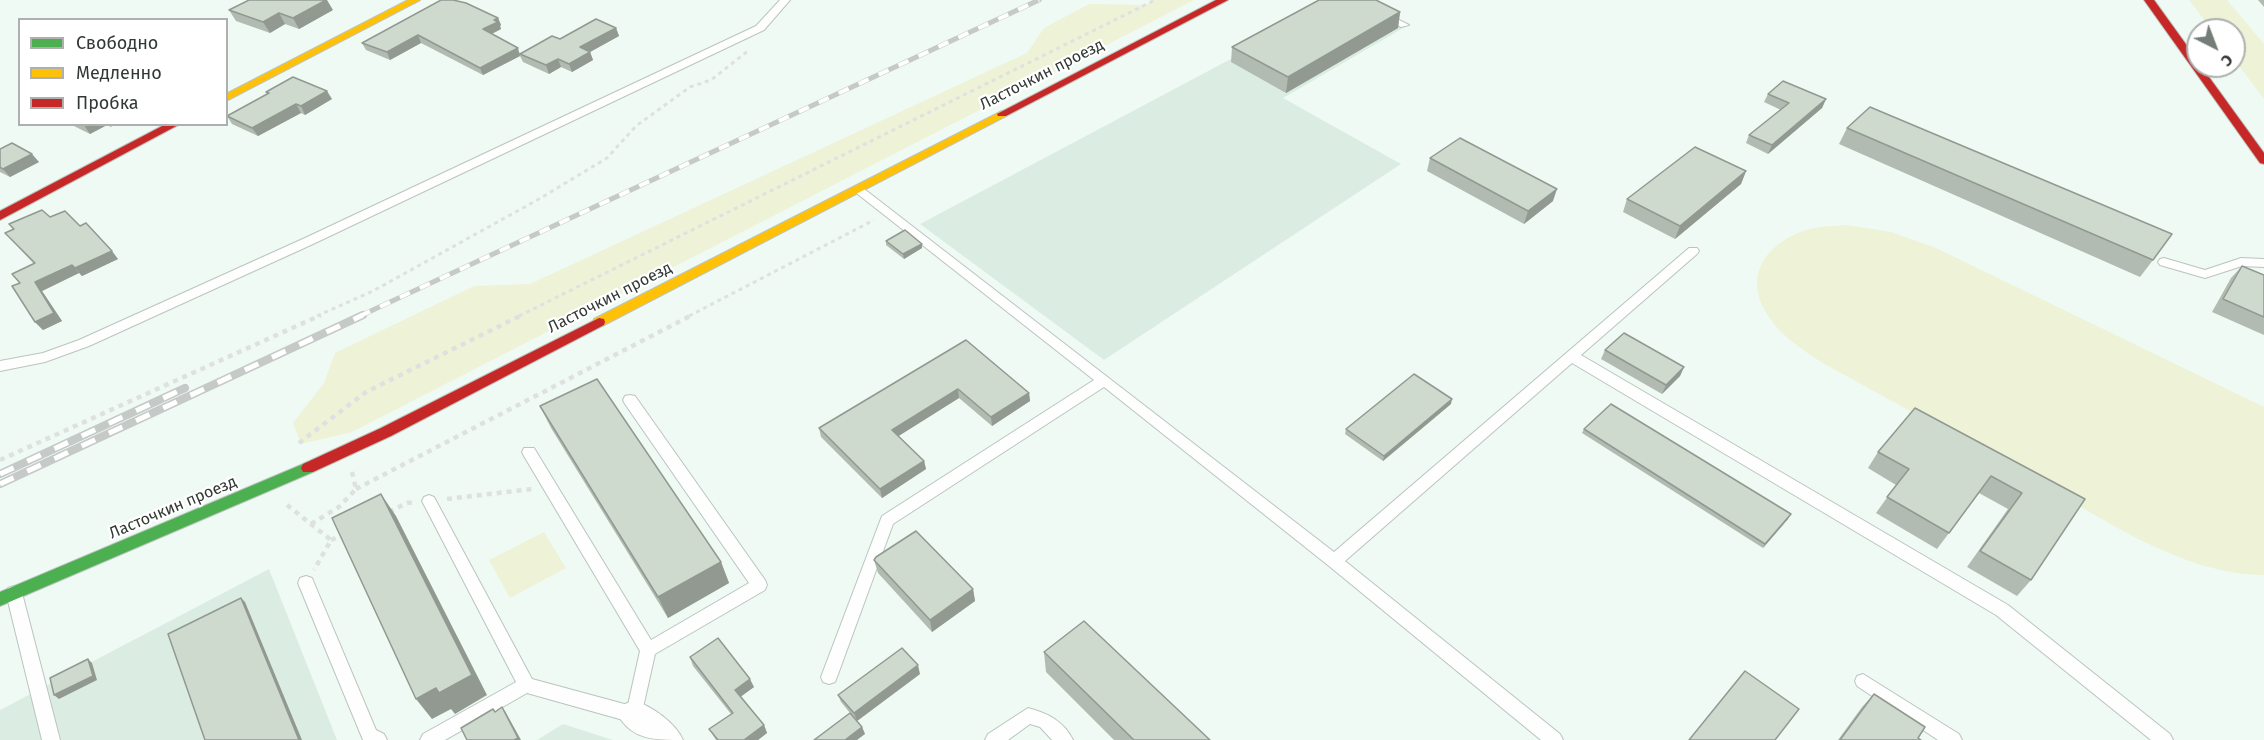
<!DOCTYPE html>
<html>
<head>
<meta charset="utf-8">
<style>
  body { margin:0 }
  #map { position:relative; width:2264px; height:740px; overflow:hidden; background:#effaf4; font-family:"Fira Sans",sans-serif }
  canvas { display:block }
  .legend { position:absolute; left:18px; top:18px; width:210px; height:108px; box-sizing:border-box; background:#fff; border:2px solid #adb0ae; margin:0; padding:8px 10px; list-style:none; font-size:18px; color:#323935 }
  .legend li { display:flex; align-items:center; gap:12px; height:30px }
  .legend b { width:30px; border:2px solid #adb0ae }
  .north { position:absolute; left:2186px; top:18px; width:60px; height:60px; box-sizing:border-box; background:#fff; border:2px solid #adb0ae; border-radius:50%; rotate:138deg; font-size:16px; font-weight:700; line-height:24px; text-align:center; color:#323935 }
  .north::after { content:''; display:block; margin:auto; width:21px; height:27px; background:#747d78; clip-path:polygon(50% 0,100% 100%,50% 72%,0 100%) }
</style>
</head>
<body>
<div id="map">
<canvas width="2264" height="740"></canvas>
<ul class="legend">
<li><b style="height:8px;background:#4caf50"></b>Свободно</li>
<li><b style="height:8px;background:#ffc107"></b>Медленно</li>
<li><b style="height:8px;background:#c62828"></b>Пробка</li>
</ul>
<div class="north">С</div>
</div>
<script>
const ctx = document.querySelector('canvas').getContext('2d');
ctx.lineJoin = 'round';
function fillPath(path, color) { ctx.fillStyle = color; ctx.fill(path, 'evenodd'); }
function trace(path, color, width, dash) { ctx.strokeStyle = color; ctx.lineWidth = width; ctx.lineCap = dash ? 'butt' : 'round'; ctx.setLineDash(dash || []); ctx.stroke(path); }
function write(font, color, halo, rows, align = 'center') {
  ctx.font = font + ' "Fira Sans",sans-serif'; ctx.lineWidth = 4.5; ctx.setLineDash([]); ctx.textBaseline = 'middle'; ctx.strokeStyle = halo; ctx.fillStyle = color; for (const [text, x, y, turn = 0] of rows) {
    ctx.save(); ctx.translate(x, y); ctx.rotate((+turn || 0) * Math.PI / 180); ctx.textAlign = isNaN(turn) ? turn : align; if (halo) ctx.strokeText(text, 0, 0); ctx.fillText(text, 0, 0); ctx.restore();
  }
}
fillPath(new Path2D(`
  M1342,0L1405,27L1283,98L1401,164L1104,360L920,224Z
  M269,569L337,740H0V710Z
  M563,724L613,740H537Z`), '#dbede3');
fillPath(new Path2D(`
  M1151,0H1194L352,432L301,444L293,423L324,383L335,353L474,286L530,284L1027,53L1044,28L1089,4L1147,5Z
  M2189,0H2227L2264,44V99L2234,59V30H2212Z
  M1847,225L1891,232L1936,248L2264,407V575C2182,575 2099,516 2030,477C1960,439 1891,400 1821,362C1802,349 1782,337 1769,317C1742,278 1764,244 1806,230C1820,226 1834,226 1847,225Z
  M544,532L566,568L510,598L489,560Z`), '#eef2d7');
const lane = new Path2D(`
  M780,0H790L764,30L313,244L89,346L45,362L0,371V361L43,353L79,340L305,238L756,26Z
  M1347,0H1360L1409,25L1401,27Z
  M859,185L1334,552L1689,248H1697L1699,251L1697,254L1581,355L2008,605L2170,734L2173,740H2151L1996,615L1572,363L1345,561L1560,734L1563,740H1541L1329,566L1104,387L893,524L837,677L835,682L829,684L823,682L821,677L882,516L1094,380L855,192L853,189L855,186Z
  M2164,258L2205,270L2241,258L2264,259V267L2242,266L2205,278L2160,265L2158,262L2160,259Z
  M630,395L635,396L765,580L767,585L765,590L655,654L640,721L634,723L527,693L445,740H420L423,734L516,682L422,501L424,497L429,495L434,497L532,679L628,705L640,651L524,456L522,452L524,448H534L651,640L749,583L625,404L623,400L625,396Z
  M306,576L312,578L314,583L376,730L384,734L387,740H363L298,583L300,578Z
  M14,586L20,588L22,593L60,740H42L6,593L8,588Z
  M1863,674L1959,734L1962,740H1938L1857,686L1855,681L1857,676Z
  M1028,708C1047,713 1064,721 1073,740H1052L1040,727L1030,724L1008,740H985L988,734Z`);
const street = new Path2D(`
  M634,700C652,707 675,722 683,740C655,740 632,740 618,715L623,705Z`);
const fast = new Path2D(`
  M308,462L313,464L315,468L313,472L0,606V592Z`);
const slow = new Path2D(`
  M408,0H420L226,101V94Z
  M1002,111L1007,114L1006,116L604,325L599,326L593,322L594,319Z`);
const jam = new Path2D(`
  M1216,0H1228L1006,116H998L997,114Z
  M2144,0H2154L2198,61V66H2201L2264,153V164L2260,163Z
  M166,124H180L0,220V211Z
  M599,318L604,319L605,322L604,325L391,436L313,472H303L301,468L303,464L381,428Z`);
trace(lane, '#bbc4bf', 2);
trace(street, '#bbc4bf', 2);
trace(fast, '#bbc4bf', 2);
trace(slow, '#bbc4bf', 2);
trace(jam, '#bbc4bf', 2);
trace(new Path2D(`
  M317,316L373,291L539,199L607,158L636,126L690,87L711,80L748,51
  M519,316L1155,0
  M689,316L874,220`), '#dee1e0', 3, [4, 4]);
trace(new Path2D(`
  M299,443L366,392L522,315
  M0,460L321,315
  M356,489L692,315
  M447,499L532,489
  M287,505L331,540L314,570
  M389,512L407,503L415,502
  M311,524L339,507L356,489L352,472
  M331,540L345,534`), '#dee1e0', 4.5, [5, 5]);
fillPath(lane, '#fdfefd');
fillPath(street, '#fdfefd');
fillPath(fast, '#4caf50');
fillPath(slow, '#ffc107');
fillPath(jam, '#c62828');
const railFar1 = new Path2D(`
  M360,316L1039,0`);
const rail = new Path2D(`
  M0,474L185,388
  M0,484L363,315`);
trace(railFar1, '#c5c9c7', 5);
trace(rail, '#c5c9c7', 8);
trace(railFar1, '#fff', 4, [11]);
trace(rail, '#fff', 5, [15]);
fillPath(new Path2D(`
  M2258,0H2264V7Z
  M229,10H333L299,29L285,24L270,33L236,21Z
  M1400,12L1398,28L1286,93L1231,62L1232,47Z
  M498,18L501,25L500,26L501,29L492,34L520,53L560,39L616,28L619,36L590,52L593,60L572,72L561,67L549,74L523,62L520,56L483,75L421,43L390,60L366,50L362,43Z
  M266,92L332,99L305,115L301,113L258,136L232,124L227,116L267,94Z
  M1768,94L1826,99L1822,108L1768,154L1746,143L1749,135L1781,110L1764,102Z
  M70,124H116L111,127L107,125L90,134Z
  M1847,128L2153,260L2140,277L1839,144Z
  M0,149L39,162L10,177L0,172Z
  M1430,158L1553,201L1524,224L1427,171Z
  M1746,171L1741,184L1675,239L1623,212L1627,199Z
  M50,217L118,259L82,276L79,273L42,291L62,321L43,330L35,322L20,283L34,264L5,233L13,229L9,224Z
  M886,241L922,248L904,259L886,245Z
  M2242,266L2264,275V335L2212,312L2231,278Z
  M966,340L1029,393L1030,401L992,426L959,398L898,436L924,461L926,469L882,498L821,437L819,428Z
  M1605,350L1684,367L1680,376L1662,394L1601,359Z
  M1451,404L1383,461L1345,434L1346,429Z
  M540,406L721,562L729,583L668,618L551,428Z
  M1915,408L2085,499L2031,580L2017,596L1967,567L2008,509L1979,493L1937,549L1876,513L1896,485L1868,468L1878,452Z
  M1584,429L1788,519L1763,548L1582,433Z
  M874,560L973,589L975,601L932,632L878,573Z
  M1044,652L1210,740H1114L1046,672Z
  M690,657L754,687L741,696L764,725L767,733L758,740H716L709,729L731,714L693,666Z
  M920,674L857,721L862,727L865,734L850,713L841,702L838,695Z
  M1874,694L1918,738L1921,740H1838L1862,707Z`), '#b2bbb1');
fillPath(new Path2D(`
  M319,0H327L333,10L299,29L293,18Z
  M1400,12L1398,28L1286,93L1288,77Z
  M279,13L285,24L270,33L263,22Z
  M498,18L501,25L500,26L501,29L487,36L483,29L494,20Z
  M616,28L619,36L590,52L593,60L572,72L569,64L580,47Z
  M418,35L421,43L390,60L387,52Z
  M518,48L520,56L483,75L480,68Z
  M558,59L561,67L549,74L546,65Z
  M327,91L332,99L305,115L301,106Z
  M1826,99L1822,108L1768,154L1772,145Z
  M296,104L301,113L258,136L252,128Z
  M86,124H107V125L90,134L84,125Z
  M32,154L39,162L10,177L3,169Z
  M1746,171L1741,184L1675,239L1680,226Z
  M1557,189L1553,201L1524,224L1528,211Z
  M922,244V248L904,259L903,254Z
  M112,251L118,259L82,276L75,268Z
  M72,265L79,273L42,291L62,321L43,330L35,322V282Z
  M1684,367L1680,376L1662,394L1666,385Z
  M958,389L959,398L894,439L892,430Z
  M1029,393L1030,401L992,426L991,417Z
  M1452,399L1451,404L1383,461L1384,456Z
  M924,461L926,469L882,498L880,489Z
  M381,494L396,516L487,695L455,714L451,709L432,719L416,699Z
  M1791,514L1788,519L1763,548L1765,544Z
  M721,562L729,583L668,618L658,597Z
  M973,589L975,601L932,632L930,620Z
  M241,598L245,602L302,740H299Z
  M88,659L92,663L97,680L59,699L54,695Z
  M918,665L920,674L857,721L854,713Z
  M750,679L754,687L739,698L735,690Z
  M502,707L505,711L521,740H514Z
  M764,725L767,733L758,740H744Z
  M862,727L865,734L857,740H845Z`), '#919990');
const building = new Path2D(`
  M249,0H326L293,18L279,13L263,22L229,10Z
  M441,0H453L466,3L498,18L494,20L498,22L483,29L518,48L480,68L418,35L387,52L362,43Z
  M1319,0H1376L1400,12L1288,77L1232,47Z
  M596,19L616,28L580,47L590,52L569,64L558,59L546,65L520,54L552,36L560,39Z
  M293,77L327,91L301,106L296,104L252,128L227,116L269,93L266,92Z
  M1783,81L1826,99L1772,145L1749,135L1789,103L1768,94Z
  M1870,107L2172,234L2153,260L1847,128Z
  M1460,138L1557,189L1528,211L1430,158Z
  M12,143L32,154L3,169L0,167V149Z
  M1695,147L1746,171L1680,226L1627,199Z
  M42,210L50,217L65,211L80,226L86,223L112,251L75,268L72,265L35,282L54,313L35,322L12,286L20,283L12,274L35,263L5,233L14,229L9,224Z
  M905,230L922,244L903,254L886,241Z
  M2242,266L2264,275V317L2223,299Z
  M1624,333L1684,367L1666,385L1605,350Z
  M966,340L1029,393L991,417L958,389L892,430L924,461L880,489L819,428Z
  M1414,374L1452,399L1384,456L1346,429Z
  M597,379L721,562L658,597L540,406Z
  M1611,404L1791,514L1765,544L1584,429Z
  M1915,408L2085,499L2031,580L1980,551L2022,493L1991,476L1949,533L1887,497L1909,469L1878,452Z
  M381,494L472,675L439,693L436,688L416,699L332,518Z
  M916,531L973,589L930,620L874,560L876,557Z
  M241,598L299,740H205L168,634Z
  M1084,621L1210,740H1134L1044,652Z
  M718,638L750,679L735,690L764,725L744,740H718L709,729L733,713L690,657Z
  M902,648L918,665L854,713L838,695Z
  M88,659L93,676L54,695L50,678Z
  M1745,671L1799,709L1775,740H1689Z
  M1874,694L1925,727L1918,738L1921,740H1840Z
  M502,707L518,738L514,740H467L461,728L493,709L495,712Z
  M850,713L862,727L845,740H814Z`);
fillPath(building, '#cfdace');
trace(building, '#919990', 1.5);
write('16px', '#323935', '#fff', [
  ["Ласточкин проезд",1042,75,-27],
  ["Ласточкин проезд",610,298,-27],
  ["Ласточкин проезд",173,508,-23]
]);
</script>
</body>
</html>
